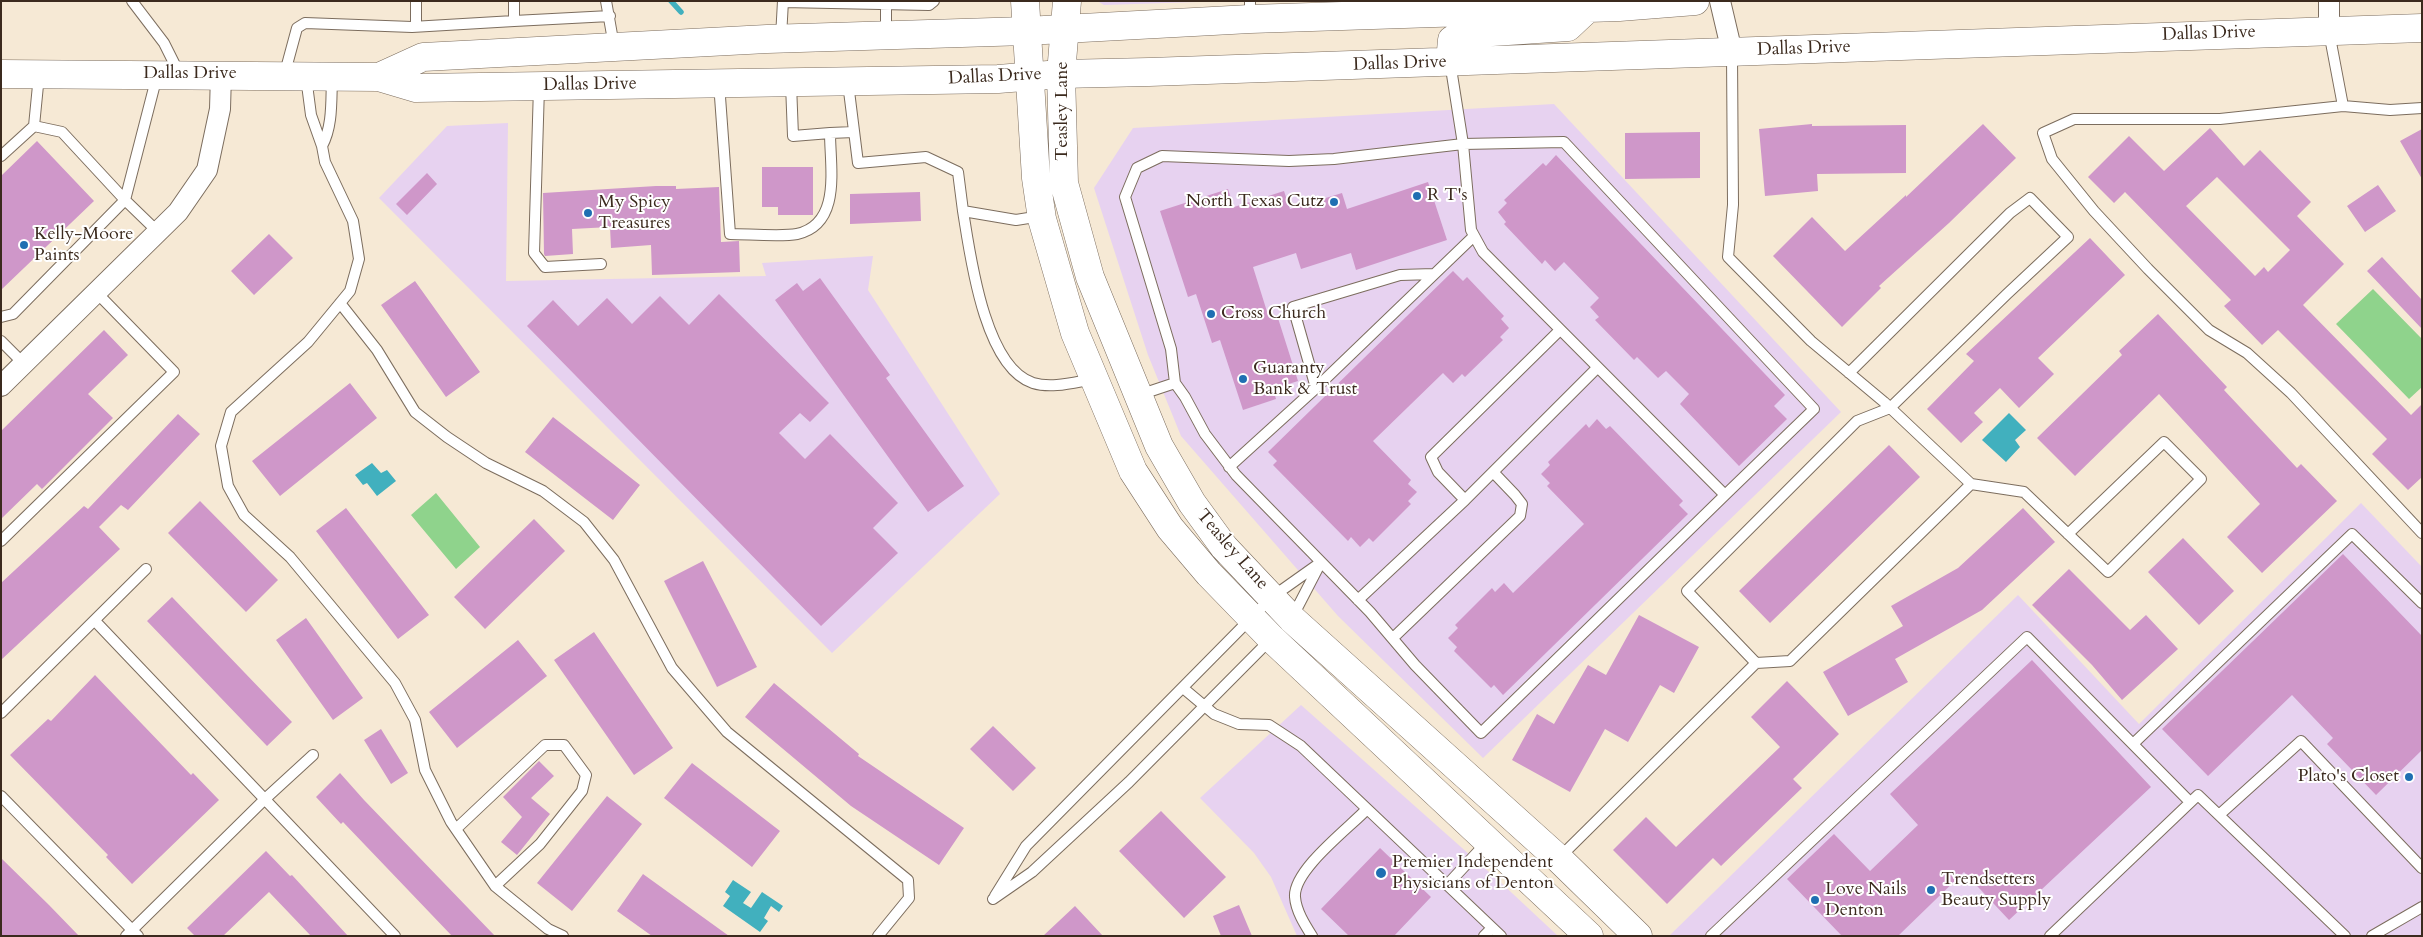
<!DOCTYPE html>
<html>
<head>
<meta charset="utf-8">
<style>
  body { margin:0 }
  #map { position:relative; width:2423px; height:937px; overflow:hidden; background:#f6e9d5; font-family:Cardo,serif }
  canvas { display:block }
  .frame { position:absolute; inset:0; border:2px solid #3b2a1e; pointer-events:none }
</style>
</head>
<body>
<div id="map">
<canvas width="2423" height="937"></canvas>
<div class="frame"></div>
</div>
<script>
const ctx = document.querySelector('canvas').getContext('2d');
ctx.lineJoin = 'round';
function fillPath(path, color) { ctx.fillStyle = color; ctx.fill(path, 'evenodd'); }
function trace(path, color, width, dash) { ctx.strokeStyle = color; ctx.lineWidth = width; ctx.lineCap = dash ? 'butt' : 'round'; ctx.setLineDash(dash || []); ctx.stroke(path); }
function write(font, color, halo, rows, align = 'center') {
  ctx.font = font + ' Cardo,serif'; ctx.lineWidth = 4; ctx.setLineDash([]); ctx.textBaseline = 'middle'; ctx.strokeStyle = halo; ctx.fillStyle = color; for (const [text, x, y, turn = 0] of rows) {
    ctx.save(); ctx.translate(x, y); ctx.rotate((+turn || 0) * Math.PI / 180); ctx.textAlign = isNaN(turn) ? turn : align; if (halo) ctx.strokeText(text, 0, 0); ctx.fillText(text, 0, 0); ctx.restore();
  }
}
fillPath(new Path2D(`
  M1097,1H1228L1104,5Z
  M1554,104L1841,412L1483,758L1338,616L1181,436L1148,355L1094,188L1133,128Z
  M508,123L506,281L766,276L762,263L873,256L868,290L1000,494L832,653L379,198L447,126Z
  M2361,503L2422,567V936H1669L2018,595L2139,724Z
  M1301,705L1497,879L1558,936H1297L1271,877L1254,853L1200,798Z`), '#e7d2f0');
fillPath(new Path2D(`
  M2373,289L2422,339V387L2409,399L2336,324Z
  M436,493L480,547L456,569L411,515Z`), '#8fd38c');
fillPath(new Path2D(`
  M2009,413L2026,430L2015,440L2020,447L2006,462L1982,440Z
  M372,463L381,473L387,470L396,481L377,496L367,483L363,485L355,475Z
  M733,880L751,892L743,903L751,908L762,892L783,906L779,912L771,906L764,918L768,921L760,932L723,906L730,896L725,892Z`), '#41b0be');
trace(new Path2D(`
  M671,1L681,12`), '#41b0be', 5.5);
fillPath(new Path2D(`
  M1812,124V126L1906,125V173L1817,174L1818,191L1765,196L1759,129Z
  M1983,124L2016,158L1949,223L1879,286L1881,288L1842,327L1773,256L1812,217L1845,251L1906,195V197Z
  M2210,128L2244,166L2260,150L2311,202L2297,216L2344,264L2303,305L2411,415L2422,404V477L2408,490L2372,454L2387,439L2278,330L2262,345L2224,306L2231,300L2125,192L2114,203L2088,177L2129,136L2164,171ZM2217,177L2290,250L2268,272L2264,267L2255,276L2186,206Z
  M2422,129V179L2400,141Z
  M1700,132V178L1625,179V133Z
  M37,141L94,201L1,290V176Z
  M1556,155L1785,395L1774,406L1787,419L1739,466L1680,404L1689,394L1666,371L1658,378L1637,357L1634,360L1595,320L1599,317L1590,307L1599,298L1564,262L1555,271L1545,260L1542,264L1504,224L1506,222L1498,212L1507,203L1504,200L1543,163L1546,166Z
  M762,167H813V215H778V207H762Z
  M427,173L437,184L407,215L396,204Z
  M1428,182L1447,240L1356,270L1351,253L1301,269L1296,253L1253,267L1269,318L1277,315L1298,381L1273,389L1276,399L1243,410L1220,340L1212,343L1196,294L1188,297L1160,211L1228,189L1234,207L1284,191L1290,209L1342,193L1347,209Z
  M2378,185L2396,211L2365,232L2347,206Z
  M656,186H676V189L719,187L721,242L739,241L740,272L652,275L651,245L611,248L610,227L572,229L573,254L545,256L544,254L543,193Z
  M920,192L921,221L850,224V194Z
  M269,234L293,258L254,295L231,271Z
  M2090,238L2125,275L2038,358L2054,374L2019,408L2000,388L1974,413L1983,422L1961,443L1927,409L1974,361L1966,354Z
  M2382,257L2422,300V329L2367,271Z
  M1453,271L1463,281L1467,277L1504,316L1501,319L1509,328L1500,337L1503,340L1465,377L1462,374L1453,383L1443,373L1373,441L1411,480L1408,484L1417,492L1408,501L1411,504L1373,542L1369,538L1360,547L1351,537L1348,541L1273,465L1277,461L1268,452Z
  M820,278L890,375L886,378L964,486L928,512L775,300L797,283L803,291Z
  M415,281L480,372L446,397L381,305Z
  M719,294L829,403L810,422L800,413L779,433L805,459L830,434L898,503L873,528L898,553L821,626L527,326L553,300L578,326L607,298L632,324L660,296L689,325Z
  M2158,314L2227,387L2224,390L2297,468L2301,464L2337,501L2262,573L2227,537L2260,504L2159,394L2075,476L2037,438L2122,355L2119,351Z
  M104,330L128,355L88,394L113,418L42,489L37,484L1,519V431Z
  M350,383L377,418L280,496L252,461Z
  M178,414L200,434L128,510L121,505L99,527L120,549L1,660V583L84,506L88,509Z
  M553,417L640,485L613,520L525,452Z
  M1597,419L1606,429L1610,426L1683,501L1679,505L1688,514L1503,695L1494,685L1491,688L1454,651L1457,647L1448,638L1458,628L1455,625L1492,588L1495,592L1504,583L1513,593L1584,524L1547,486L1550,483L1541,474L1550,465L1548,462L1586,424L1589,428Z
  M1889,445L1920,477L1770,623L1739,591Z
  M200,501L278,580L246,612L168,533Z
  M346,508L429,615L398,639L316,531Z
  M2023,508L2055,542L1982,610L1895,659L1908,682L1848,716L1823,672L1903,626L1891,606L1958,568Z
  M534,519L565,551L485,629L454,597Z
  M2183,538L2234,591L2199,625L2148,572Z
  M2343,554L2422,636V750L2376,795L2327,744L2333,738L2292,695L2208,776L2162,729Z
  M703,561L757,667L717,687L664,581Z
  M2069,569L2130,630L2146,615L2178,649L2122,700L2092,665L2032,605Z
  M172,597L292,722L267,746L147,621Z
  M1639,615L1699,647L1674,693L1660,685L1628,742L1605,729L1570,792L1512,760L1537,714L1554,724L1588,665L1606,675Z
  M306,618L363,698L333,720L276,640Z
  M594,632L673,748L634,775L554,660Z
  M518,640L547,676L457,748L429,712Z
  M2032,660L2151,787L2009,920L1964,872L1898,936H1842L1787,879L1834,834L1870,871L1918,825L1890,794Z
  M95,675L191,775L193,773L219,800L132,884L106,857L108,855L10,755L48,719L51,721Z
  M1787,681L1839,734L1793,779L1802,788L1721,866L1713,858L1667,904L1613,850L1646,817L1676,847L1780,747L1751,717Z
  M774,683L859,754L858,756L964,828L939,865L851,806L745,717Z
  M993,726L1036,768L1013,791L970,749Z
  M381,729L408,773L391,784L364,740Z
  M539,761L554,776L531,798L550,814L517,855L501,842L522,817L503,797Z
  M692,763L780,831L752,867L664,798Z
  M340,773L364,800L495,936H452L343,822L341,824L316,797Z
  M607,796L642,824L572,911L537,883Z
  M1161,811L1226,877L1184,918L1119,851Z
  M1380,848L1431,897L1394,936H1349L1321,909Z
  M266,851L290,876L292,875L348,936H311L269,892L223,936H195L187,928Z
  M1,858L49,905L79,936H1Z
  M643,874L729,936H652L617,911Z
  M1239,905L1252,936H1221L1213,916Z
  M1075,906L1103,936H1043Z`), '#cf97c9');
const lane = new Path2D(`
  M132,1L164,43L179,73
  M606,1L614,46
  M886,1V34
  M1250,1V18
  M783,2L929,5L934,1
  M514,21L610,16
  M416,26V1
  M2329,32L2343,106L2220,119H2074L2043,133L2052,159L2094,211L2148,269L2209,330L2247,353L2291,393L2422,533
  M781,37L783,1
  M157,76L125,200L158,232
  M284,76L297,28L305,23L412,27L514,21V1
  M306,77L311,115L322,146C333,126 331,100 332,78
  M719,83L730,234C747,234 782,237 797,234C842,224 830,167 830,133L793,136L791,84
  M848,83L858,163L926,157L958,172L963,211L1016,220L1041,216
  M539,87L534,253L545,267L601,264
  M2343,106L2390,110L2422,108
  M830,133L854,132
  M1564,142L1814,409L1725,495L1483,252L1471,230L1463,144Z
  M322,146L325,162L353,221L359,259L350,291L308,342L231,412L221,446L228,486L244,515L290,557L395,683L415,720L425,770L451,822L495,886L548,929L563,936
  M1,156L34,126L39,75
  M963,211C970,254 984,367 1033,383C1052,389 1075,382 1094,379
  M340,303L377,350L415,412L447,437L486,463L543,491L584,522L614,560L672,668L727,732L908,880L909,898L878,936
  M1,317L13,314L125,200L62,132L34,126
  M1560,330L1431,457L1438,472L1465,500L1597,368
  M1,341L24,364
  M1175,383L1171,349L1125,197L1137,168L1162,156L1289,161L1334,159L1463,144L1450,62
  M1316,388L1293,307L1400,275L1434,274
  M1139,395L1175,383L1185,397L1205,434L1236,475L1370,612L1415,665L1481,733L1725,495
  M1229,467L1316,388L1474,236
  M1971,484L2024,492L2108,572L2201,479L2164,442L2068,534
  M1,541L174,372L97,293
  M1358,600L1465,500
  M1293,616L1321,562
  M95,621L395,936
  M1393,638L1520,516L1522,504L1515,495L1493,472
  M1756,663L1687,591L1857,421L1890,408L2007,294L2068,237L2030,198L2010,213L1849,373
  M1183,688L1214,714L1239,724L1269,725L1301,746L1501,936
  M1,713L146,569
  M2133,744L2352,534L2422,603
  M1,796L138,936
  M2219,815L2301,741L2422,868
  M456,829L545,745H564L586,775L582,791L540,844L495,886
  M1559,858L1756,663L1790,661L1971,484L1884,402L1811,341L1728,257L1733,205L1732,54
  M1447,885L1487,842
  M995,896L1026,846L1272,597L1320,563
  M993,899L1032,872L1129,782L1271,639
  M126,936L265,799L313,755
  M1312,936C1305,925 1296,911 1295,897C1293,870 1349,828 1367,809
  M1484,936L1492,928
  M1711,936L2027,637L2190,802
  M2050,936L2198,795L2345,936
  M2372,936L2422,907`);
const street = new Path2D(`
  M1720,1L1732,52
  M2329,30V1
  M1,386L178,212L207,170L220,109L221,74`);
const secondary = new Path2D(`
  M1025,1L1036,178L1042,219L1075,333L1133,471L1170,528L1209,574L1272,639L1589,936
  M1067,1L1061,74L1064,183L1090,277L1159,446L1192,503L1224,547L1292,619L1559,859L1638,936`);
const primary = new Path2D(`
  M1450,62L1452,40L1462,34L1568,27L1584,12
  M1,74L379,77L416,88L998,79L1061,74L1149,72L2422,28
  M379,77L423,57L767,39L1026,31L1250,19L1619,7L1695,1`);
trace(lane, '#7c6d5e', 12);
trace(street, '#7c6d5e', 22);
trace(secondary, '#7c6d5e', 29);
trace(primary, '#7c6d5e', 29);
trace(lane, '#fff', 10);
trace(street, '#fff', 20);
trace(secondary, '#fff', 28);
trace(primary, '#fff', 28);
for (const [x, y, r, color] of [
  [1417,196,5,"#1f6fb2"],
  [1334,202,5,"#1f6fb2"],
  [588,213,5,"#1f6fb2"],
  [24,245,5,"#1f6fb2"],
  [1211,314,5,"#1f6fb2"],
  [1243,379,5,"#1f6fb2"],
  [2409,777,5,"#1f6fb2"],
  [1381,873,6,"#1f6fb2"],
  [1931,890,5,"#1f6fb2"],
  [1815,900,5,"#1f6fb2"]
]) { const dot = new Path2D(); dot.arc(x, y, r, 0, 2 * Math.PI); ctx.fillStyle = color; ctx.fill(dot); trace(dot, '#fff', 2); }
write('18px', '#3b2a1e', '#fff', [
  ["Dallas Drive",2209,34,-2],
  ["Dallas Drive",1804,49,-2],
  ["Dallas Drive",1400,64,-2],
  ["Dallas Drive",190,74],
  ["Dallas Drive",995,77,-3],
  ["Dallas Drive",590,85,-1],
  ["Teasley Lane",1063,111,-90],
  ["Teasley Lane",1232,550,49]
]);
write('18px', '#3b2a1e', '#fff', [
  ["R T's",1427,196],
  ["North Texas Cutz",1324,202,"right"],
  ["My Spicy",598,203],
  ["Treasures",598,224],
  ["Kelly-Moore",34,235],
  ["Paints",34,256],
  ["Cross Church",1221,314],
  ["Guaranty",1253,369],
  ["Bank & Trust",1253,390],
  ["Plato's Closet",2399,777,"right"],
  ["Premier Independent",1392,863],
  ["Physicians of Denton",1392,884],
  ["Trendsetters",1941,880],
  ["Beauty Supply",1941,901],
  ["Love Nails",1825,890],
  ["Denton",1825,911]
], 'left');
</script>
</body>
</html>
